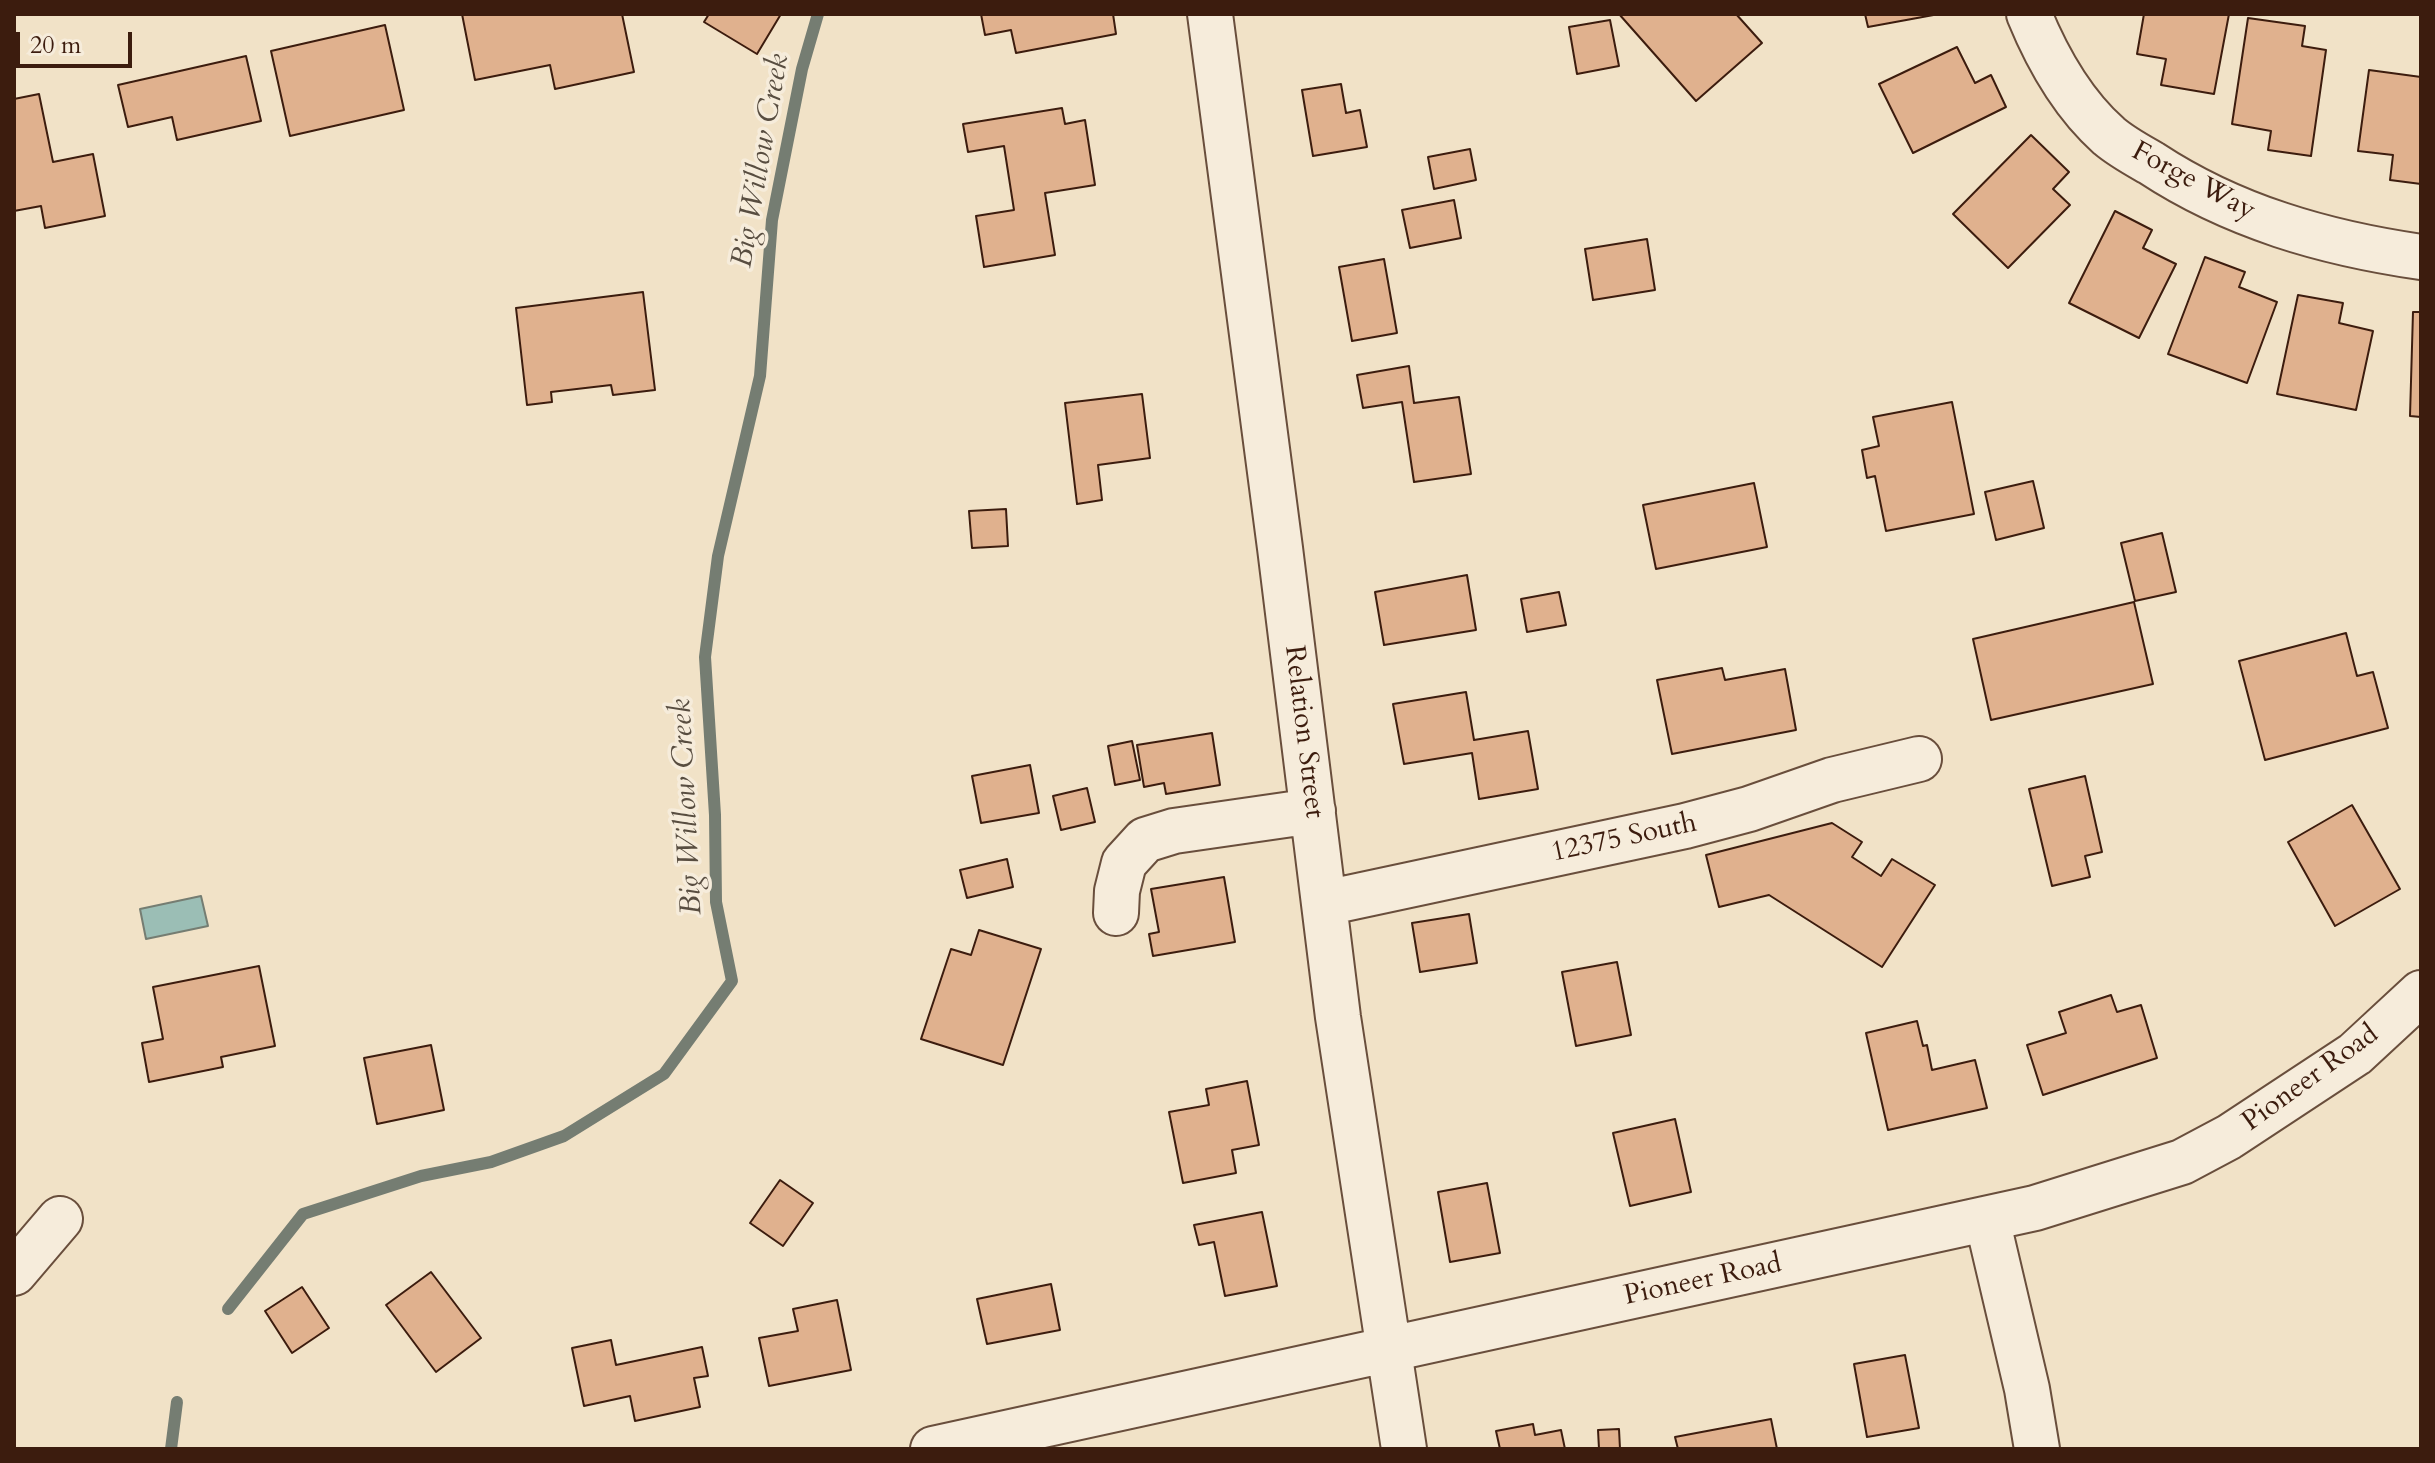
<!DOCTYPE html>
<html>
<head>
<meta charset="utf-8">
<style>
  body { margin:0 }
  #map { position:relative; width:2435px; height:1463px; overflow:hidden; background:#f1e2c7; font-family:Cardo,serif }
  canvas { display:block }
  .frame { position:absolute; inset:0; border:16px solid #3c1c0e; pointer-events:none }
  .scale { position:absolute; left:16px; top:32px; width:116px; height:36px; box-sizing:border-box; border:4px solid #3c1c0e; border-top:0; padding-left:10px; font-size:24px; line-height:28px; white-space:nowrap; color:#3c1c0e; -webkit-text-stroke:6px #f6ecdb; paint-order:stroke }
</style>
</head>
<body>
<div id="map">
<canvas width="2435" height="1463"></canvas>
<div class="frame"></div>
<div class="scale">20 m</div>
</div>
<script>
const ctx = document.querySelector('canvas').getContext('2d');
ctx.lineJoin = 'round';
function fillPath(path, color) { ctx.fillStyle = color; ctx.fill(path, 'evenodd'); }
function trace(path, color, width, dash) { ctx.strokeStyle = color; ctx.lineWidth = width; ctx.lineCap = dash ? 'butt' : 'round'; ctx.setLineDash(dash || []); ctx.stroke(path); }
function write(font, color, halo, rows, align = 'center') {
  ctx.font = font + ' Cardo,serif'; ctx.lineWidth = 7; ctx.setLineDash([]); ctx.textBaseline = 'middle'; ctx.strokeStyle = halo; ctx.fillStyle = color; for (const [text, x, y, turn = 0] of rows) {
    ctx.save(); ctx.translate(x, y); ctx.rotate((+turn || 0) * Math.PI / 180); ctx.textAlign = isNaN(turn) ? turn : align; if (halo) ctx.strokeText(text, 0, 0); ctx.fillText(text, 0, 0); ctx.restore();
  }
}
const water = new Path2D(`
  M201,896L208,926L146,939L140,909Z`);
fillPath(water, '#9bbeb5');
trace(water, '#757d72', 2);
trace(new Path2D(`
  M228,1309L303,1214L421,1176L491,1162L564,1136L664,1074L732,981L716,902L715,815L705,657L718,556L760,376L772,220L802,69L818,14
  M171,1449L177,1402`), '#757d72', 12);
const building = new Path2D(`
  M462,14H622L634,72L555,89L550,65L475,80Z
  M709,14H781L757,54L704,22Z
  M981,14H1113L1116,34L1016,53L1011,30L985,35Z
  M1619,14H1736L1762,43L1696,101Z
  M1865,14H1939L1868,27Z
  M2144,14H2229L2214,94L2161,85L2166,59L2137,54Z
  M2248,18L2305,26L2302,46L2326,50L2311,156L2268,150L2271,131L2232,124Z
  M1610,20L1619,66L1577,74L1569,27Z
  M385,25L404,110L290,136L271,51Z
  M1957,47L1975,83L1991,75L2006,107L1913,153L1879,84Z
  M246,56L261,121L177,140L172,117L128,127L118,85Z
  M2369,70L2421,77V184L2390,180L2393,155L2358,151Z
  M1341,84L1346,113L1360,110L1367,147L1313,156L1302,90Z
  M39,94L53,162L93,154L105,216L45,228L41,206L14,211V99Z
  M1062,108L1065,124L1085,120L1095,185L1045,193L1055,255L984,267L976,216L1014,210L1004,146L968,152L963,124Z
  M2031,135L2069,172L2053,189L2070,205L2008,268L1953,214Z
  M1470,149L1476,180L1434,189L1428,157Z
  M1454,200L1461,238L1410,248L1402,210Z
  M2115,211L2152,230L2143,248L2176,264L2139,338L2069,303Z
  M1647,239L1655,290L1593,300L1585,249Z
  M2205,257L2245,272L2239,287L2277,302L2247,383L2168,354Z
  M1384,259L1397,333L1352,341L1339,267Z
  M643,292L655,390L613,395L611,385L551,392L552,402L527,405L516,308Z
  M2298,295L2343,303L2339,323L2373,331L2356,410L2277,394Z
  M2413,312H2421V417L2410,416Z
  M1409,366L1414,403L1459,397L1471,474L1414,482L1402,402L1363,408L1357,375Z
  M1142,394L1150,458L1098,465L1102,500L1077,504L1065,403Z
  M1952,402L1974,514L1886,531L1875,476L1867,478L1862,450L1879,446L1873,417Z
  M2033,481L2044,528L1996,540L1985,492Z
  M1754,483L1767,547L1656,569L1643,505Z
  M1006,509L1008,546L972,548L969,511Z
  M2162,533L2176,592L2135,601L2121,543Z
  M1467,575L1476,630L1384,645L1375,592Z
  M1559,592L1566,625L1527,632L1521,599Z
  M2134,602L2153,684L1991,720L1973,639Z
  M2346,633L2357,676L2373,672L2388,728L2265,760L2239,661Z
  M1722,668L1725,680L1785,669L1796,730L1672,754L1657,680Z
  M1466,692L1474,740L1528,731L1538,789L1479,799L1472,753L1404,764L1393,704Z
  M1212,733L1220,785L1166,794L1164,783L1144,787L1137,745Z
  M1132,741L1140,780L1115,785L1108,746Z
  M1030,765L1039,813L981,823L972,776Z
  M2085,776L2102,852L2085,856L2090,877L2052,886L2029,789Z
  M1087,788L1095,822L1061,830L1053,796Z
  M2352,805L2400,889L2335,926L2288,842Z
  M1832,823L1862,842L1852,857L1881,876L1892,859L1935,885L1882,967L1769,895L1719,907L1706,855Z
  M1007,859L1013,887L967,898L960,870Z
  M1224,877L1235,942L1153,956L1149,934L1159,932L1151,889Z
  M1469,914L1477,963L1420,972L1412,923Z
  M979,930L1041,949L1003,1065L921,1039L951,949L971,955Z
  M1617,962L1631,1035L1576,1046L1562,972Z
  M259,966L275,1046L221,1057L223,1067L149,1082L142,1043L163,1039L153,987Z
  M2111,995L2117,1012L2141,1005L2157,1058L2043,1095L2027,1045L2066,1033L2059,1012Z
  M1917,1021L1923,1046L1927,1045L1932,1070L1975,1060L1987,1108L1888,1130L1866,1033Z
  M431,1045L444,1110L377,1124L364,1058Z
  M1247,1081L1259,1145L1232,1150L1236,1173L1183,1183L1169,1112L1209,1105L1206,1089Z
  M1675,1119L1691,1192L1630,1206L1613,1133Z
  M780,1180L813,1203L783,1246L750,1223Z
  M1487,1183L1500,1253L1450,1262L1438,1192Z
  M1262,1212L1277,1286L1225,1296L1214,1242L1199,1245L1194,1225Z
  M431,1272L481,1338L436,1372L386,1305Z
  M1051,1284L1060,1330L987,1344L977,1299Z
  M302,1287L329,1328L292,1353L265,1311Z
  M837,1300L851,1370L769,1386L759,1338L798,1331L793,1309Z
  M611,1340L616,1365L702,1347L708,1376L694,1378L700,1407L635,1421L630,1396L584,1406L572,1348Z
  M1905,1355L1919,1428L1867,1437L1854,1364Z
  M1771,1419L1777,1449H1678L1675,1437Z
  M1533,1424L1535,1435L1561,1430L1565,1449H1500L1496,1431Z
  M1619,1429L1620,1449H1599L1598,1430Z`);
fillPath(building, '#e0b18e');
trace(building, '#3c1c0e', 2);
const minor = new Path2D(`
  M1210,14L1280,548L1338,1017L1404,1449
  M2029,14C2047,58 2073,104 2109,136C2122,147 2137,155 2151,163C2233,217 2325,243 2421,257
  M1325,903L1685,826L1749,809L1832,780L1919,759
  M1116,913L1117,891L1124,863L1145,840L1174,831L1313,811
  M1987,1219L2027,1389L2037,1449
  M14,1273L60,1219
  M933,1449L2035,1208L2182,1162L2229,1137L2355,1054L2421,993`);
trace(minor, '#694e3c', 48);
trace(minor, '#f6ecdb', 44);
write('28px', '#3c1c0e', '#f6ecdb', [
  ["Forge Way",2193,182,28],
  ["Relation Street",1303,732,83],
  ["12375 South",1624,839,-12],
  ["Pioneer Road",2311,1079,-36],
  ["Pioneer Road",1703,1281,-12]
]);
write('italic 30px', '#584d40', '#f6ecdb', [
  ["Big Willow Creek",762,161,-80],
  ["Big Willow Creek",688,807,-93]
]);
</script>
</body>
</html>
